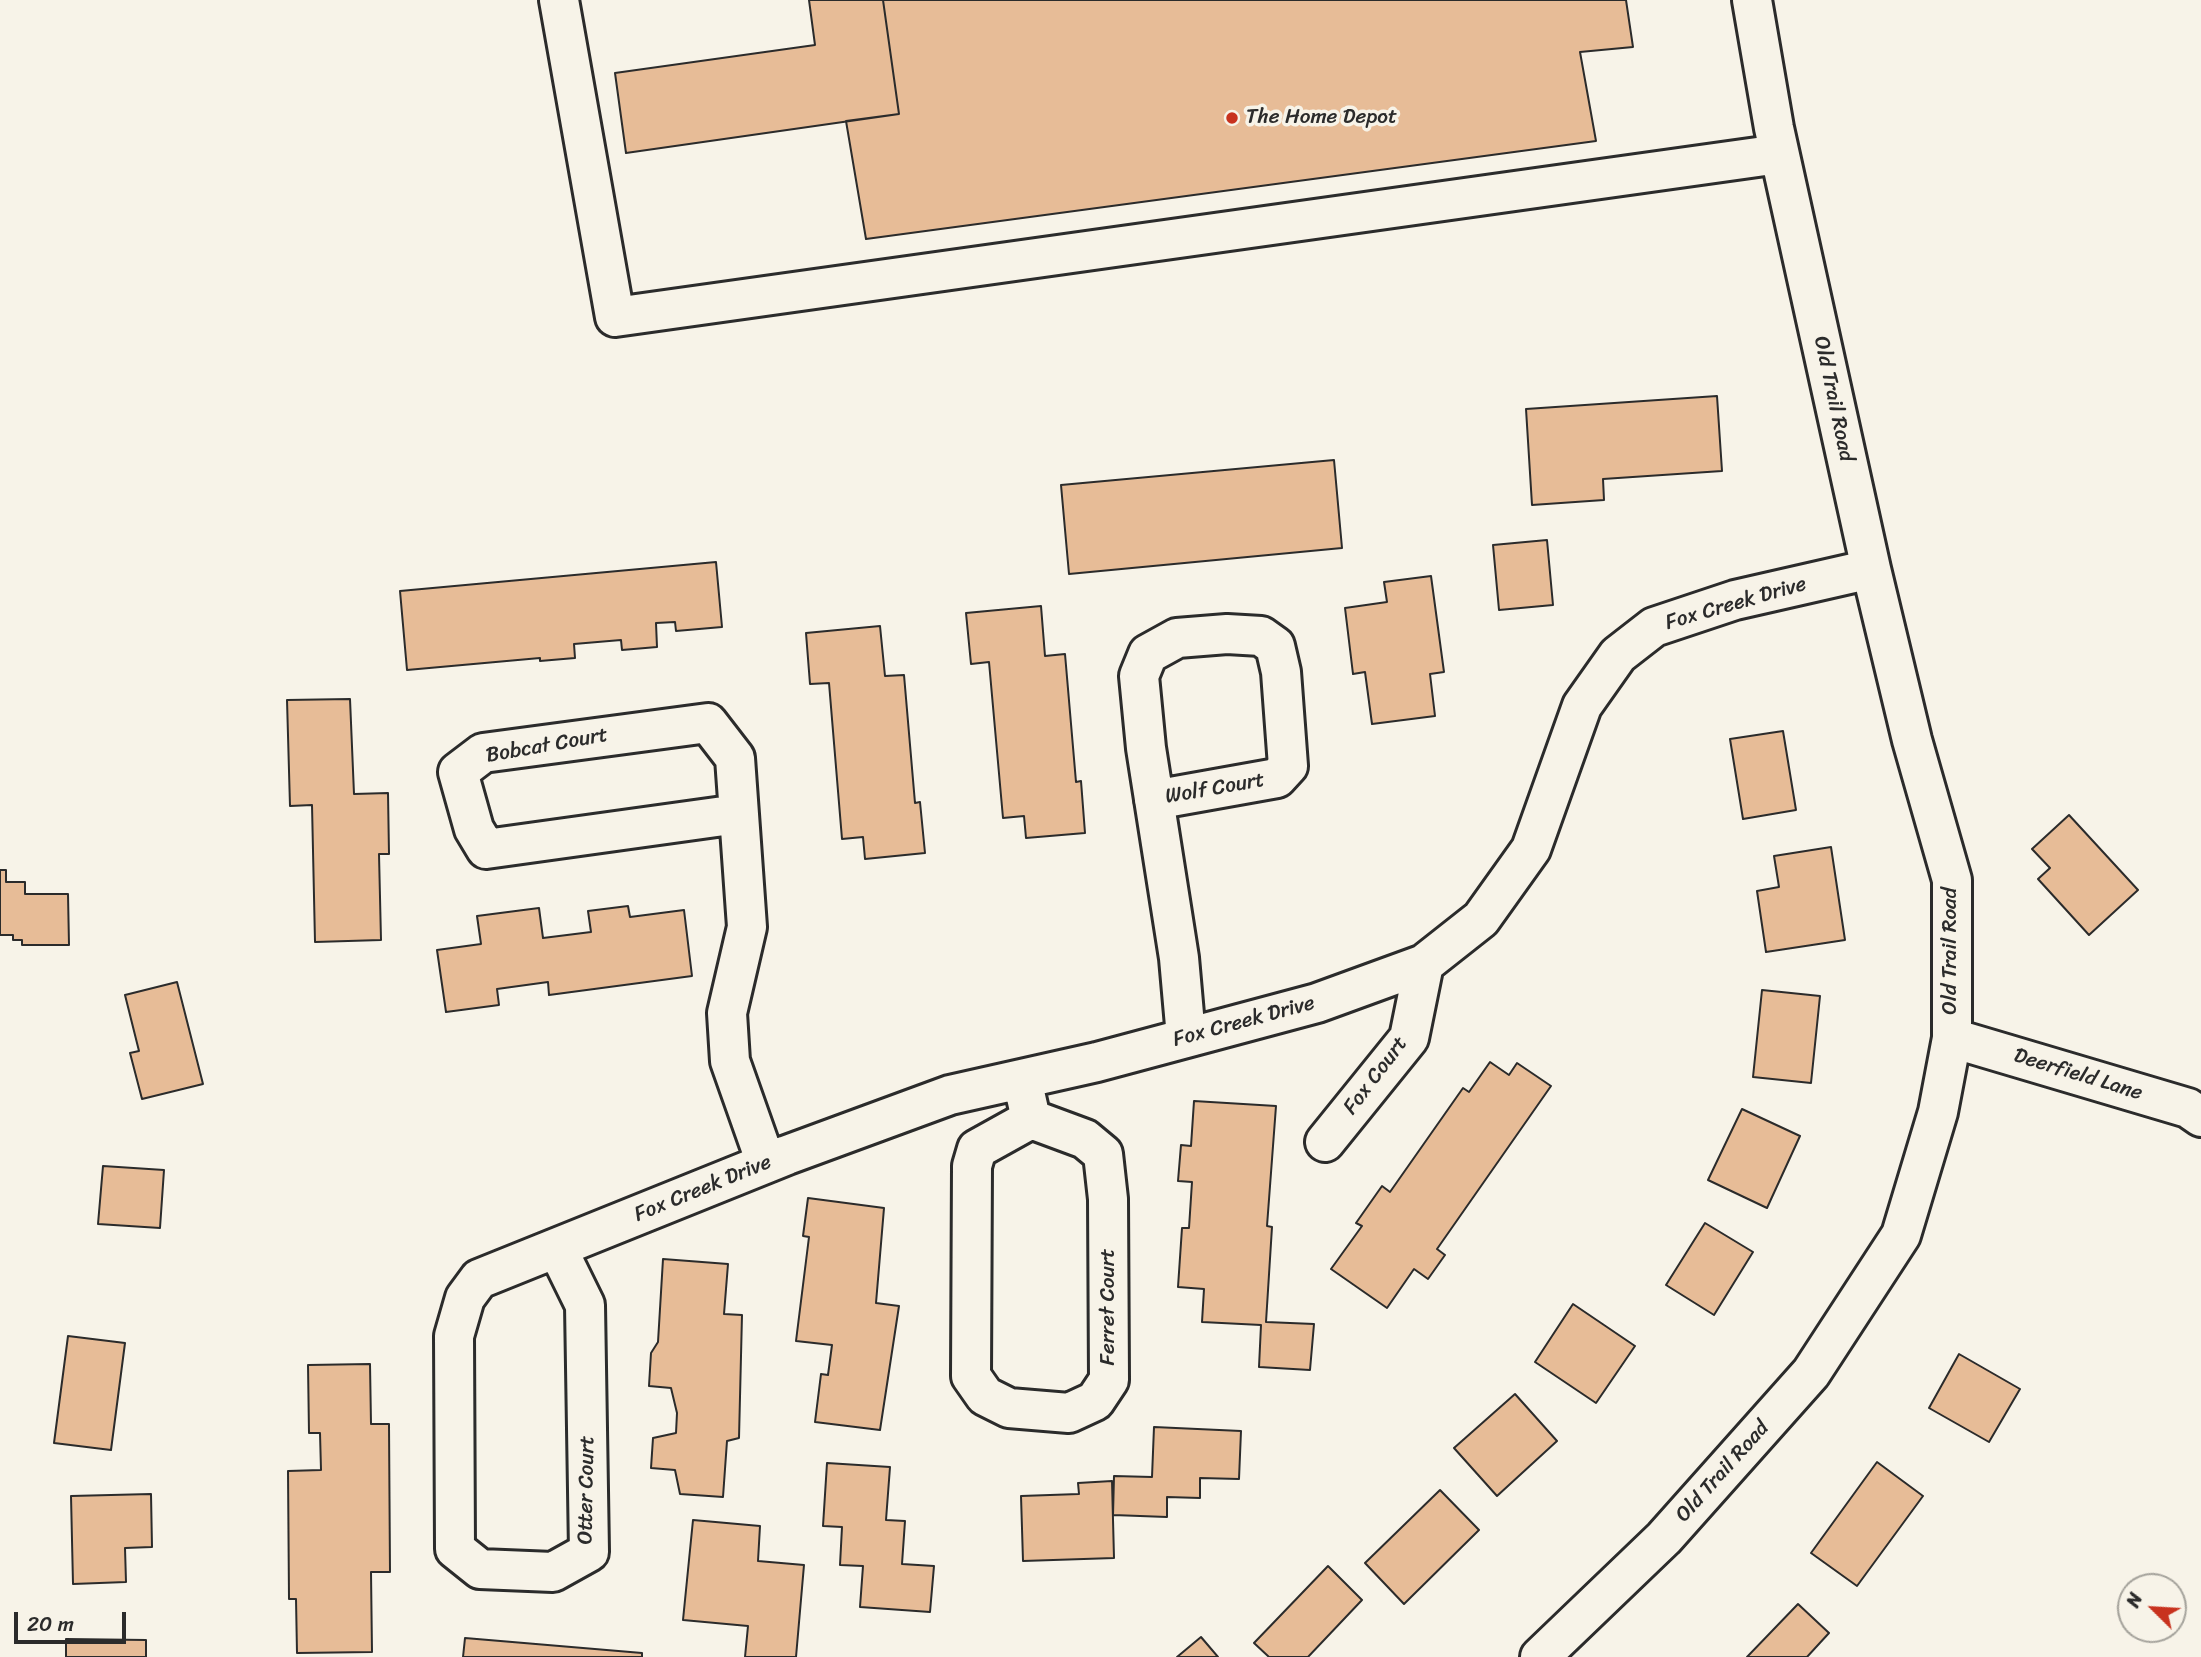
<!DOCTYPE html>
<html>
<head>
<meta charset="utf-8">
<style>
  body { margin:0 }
  #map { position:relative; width:2201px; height:1657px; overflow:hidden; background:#f7f3e8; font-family:Sriracha,sans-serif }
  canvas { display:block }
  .north { position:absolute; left:2117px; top:1573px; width:70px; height:70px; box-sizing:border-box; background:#f7f3e8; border:2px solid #a5a39c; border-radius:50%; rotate:294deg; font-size:19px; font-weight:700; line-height:28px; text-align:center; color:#2b2b2b }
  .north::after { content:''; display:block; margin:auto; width:24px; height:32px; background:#c8321e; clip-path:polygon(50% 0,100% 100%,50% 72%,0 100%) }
  .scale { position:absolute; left:14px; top:1612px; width:112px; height:32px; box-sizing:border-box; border:4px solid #2b2b2b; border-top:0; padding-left:9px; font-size:21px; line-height:24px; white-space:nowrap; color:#2b2b2b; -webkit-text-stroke:5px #f7f3e8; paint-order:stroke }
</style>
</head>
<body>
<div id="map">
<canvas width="2201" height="1657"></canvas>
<div class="north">N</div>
<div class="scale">20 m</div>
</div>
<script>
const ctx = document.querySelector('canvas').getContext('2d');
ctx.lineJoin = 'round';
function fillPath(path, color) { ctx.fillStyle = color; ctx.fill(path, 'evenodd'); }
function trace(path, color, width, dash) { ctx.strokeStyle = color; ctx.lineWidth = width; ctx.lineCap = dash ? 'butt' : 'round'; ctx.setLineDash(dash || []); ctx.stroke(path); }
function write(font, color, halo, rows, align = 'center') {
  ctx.font = font + ' Sriracha,sans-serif'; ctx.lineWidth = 7; ctx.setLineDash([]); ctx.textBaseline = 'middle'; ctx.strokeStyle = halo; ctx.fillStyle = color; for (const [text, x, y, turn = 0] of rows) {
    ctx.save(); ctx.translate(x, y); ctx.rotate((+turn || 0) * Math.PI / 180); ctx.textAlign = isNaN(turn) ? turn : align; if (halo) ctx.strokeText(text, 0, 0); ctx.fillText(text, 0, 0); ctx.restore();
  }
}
const building = new Path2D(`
  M809,0H883L899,114L626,153L615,73L815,45Z
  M883,0H1626L1633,47L1580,52L1596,141L866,239L846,121L899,114Z
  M1717,396L1722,471L1603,479L1604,500L1532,505L1526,409Z
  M1334,460L1342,548L1069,574L1061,485Z
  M1547,540L1553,605L1499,610L1493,545Z
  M716,562L722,627L676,631L675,622L656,623L657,647L622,650L621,640L574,644L575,658L540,661V658L407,670L400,591Z
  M1431,576L1444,672L1430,674L1435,716L1372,724L1365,672L1353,674L1345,608L1387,602L1384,582Z
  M1041,606L1045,656L1065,654L1076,782L1081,781L1085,833L1026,838L1024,816L1003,818L989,662L971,664L966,613Z
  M880,626L885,676L904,675L915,803L920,802L925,853L865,859L863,837L842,839L829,683L810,684L806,633Z
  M350,699L354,794L388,793L389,854H379L381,940L315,942L312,805L290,806L287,700Z
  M1783,731L1796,810L1743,819L1730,739Z
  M2069,815L2138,890L2089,935L2038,879L2050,868L2032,849Z
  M1831,847L1845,940L1766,952L1757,891L1779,887L1774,856Z
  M0,870H6V882H25V894H68L69,945H22V940H13V935H0Z
  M628,906L630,917L684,910L692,976L549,995L548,982L497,989L499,1005L446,1012L437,950L481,944L477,916L539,908L543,938L591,932L588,911Z
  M177,982L203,1084L142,1099L130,1053L139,1051L125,995Z
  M1762,990L1820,996L1811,1083L1753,1077Z
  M1490,1062L1509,1075L1517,1063L1551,1086L1437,1249L1445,1255L1428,1279L1414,1269L1387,1308L1331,1269L1362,1226L1356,1223L1382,1186L1390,1192L1463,1088L1469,1092Z
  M1194,1101L1276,1106L1267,1226L1272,1227L1266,1322L1314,1324L1310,1370L1259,1367L1261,1325L1202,1322L1204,1289L1178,1287L1182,1228H1189L1192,1182L1178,1181L1181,1145L1191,1146Z
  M1742,1109L1800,1136L1767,1208L1708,1180Z
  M103,1166L164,1170L160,1228L98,1224Z
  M808,1198L884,1208L876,1303L899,1306L880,1430L815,1422L821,1374L828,1375L832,1345L796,1341L809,1237L803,1236Z
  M1705,1223L1753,1252L1714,1315L1666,1285Z
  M663,1259L728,1264L724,1314L742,1315L739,1438L727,1441L723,1497L680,1494L675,1470L651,1468L653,1438L676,1433L677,1413L671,1388L649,1386L651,1353L658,1342Z
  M1573,1304L1635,1346L1596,1403L1535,1362Z
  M68,1336L125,1343L111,1450L54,1443Z
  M1959,1354L2020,1389L1989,1442L1929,1408Z
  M370,1364L371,1424H389L390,1572H371L372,1652L297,1653L296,1599H289L288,1471L321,1470L320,1433H309L308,1365Z
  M1515,1394L1557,1441L1497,1496L1454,1448Z
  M1154,1427L1241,1431L1239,1479L1200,1478V1498L1167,1497V1517L1113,1515L1114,1476L1152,1477Z
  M1877,1462L1923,1496L1857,1586L1811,1553Z
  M827,1463L890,1467L886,1520L905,1521L902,1564L934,1566L930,1612L860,1607L863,1566L840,1565L842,1527L823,1526Z
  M1112,1481L1114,1558L1023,1561L1021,1496L1079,1494L1078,1483Z
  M1440,1490L1479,1530L1404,1604L1365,1563Z
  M151,1494L152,1547L125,1548L126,1582L73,1584L71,1496Z
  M693,1520L760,1526L758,1561L804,1565L796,1657H745L748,1626L683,1620Z
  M1328,1566L1362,1600L1308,1657H1269L1254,1643Z
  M1798,1604L1829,1633L1807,1657H1747Z
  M1201,1637L1218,1657H1177Z
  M465,1638L642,1653V1657H463Z
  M66,1639L146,1640V1657H66Z`);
fillPath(building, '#e7bc97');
trace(building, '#2b2b2b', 2);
const minor = new Path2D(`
  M559,0L615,317L1779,154
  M1154,800L1277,778L1288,766L1281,672L1275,646L1261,636L1227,634L1177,638L1148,654L1139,676L1146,748L1179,958L1186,1037
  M738,814L486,849L474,829L458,772L483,753L708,723L735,758L747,927L727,1013L730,1061L766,1163
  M1952,1038L2188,1108L2201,1117
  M1022,1079L1031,1119L1085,1139L1103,1154L1108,1199L1109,1380L1095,1401L1069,1413L1009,1408L985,1396L971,1376L972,1166L977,1149L1031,1119
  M1325,1142L1409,1038L1424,964
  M557,1248L585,1305L589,1552L553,1572L480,1569L455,1549L454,1336L465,1298L479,1279L787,1155L950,1095L1097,1062L1317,1003L1424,964L1481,919L1531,849L1582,706L1618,655L1654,627L1735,600L1871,569
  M1540,1657L1664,1538L1811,1373L1901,1235L1938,1112L1952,1038V880L1912,740L1871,569L1774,128L1752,0`);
trace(minor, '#2b2b2b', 44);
trace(minor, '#f7f3e8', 38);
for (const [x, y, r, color] of [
  [1232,118,7,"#c8321e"]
]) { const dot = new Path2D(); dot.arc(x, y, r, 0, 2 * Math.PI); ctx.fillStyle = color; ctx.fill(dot); trace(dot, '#f7f3e8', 2.5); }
write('21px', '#2b2b2b', '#f7f3e8', [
  ["The Home Depot",1246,118]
], 'left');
write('21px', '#2b2b2b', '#f7f3e8', [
  ["Old Trail Road",1833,399,78],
  ["Fox Creek Drive",1736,604,-16],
  ["Bobcat Court",547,746,-10],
  ["Wolf Court",1215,789,-10],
  ["Old Trail Road",1951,951,-90],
  ["Fox Creek Drive",1244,1022,-15],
  ["Deerfield Lane",2078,1075,17],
  ["Fox Court",1376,1076,-53],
  ["Fox Creek Drive",703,1189,-22],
  ["Ferret Court",1109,1307,-90],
  ["Old Trail Road",1723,1472,-48],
  ["Otter Court",587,1490,-89]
]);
</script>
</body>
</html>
